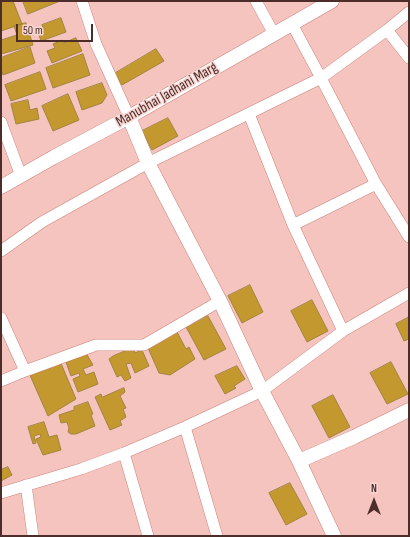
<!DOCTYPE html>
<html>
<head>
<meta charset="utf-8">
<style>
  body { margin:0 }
  #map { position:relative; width:410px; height:537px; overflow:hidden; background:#f5c4bf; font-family:"Sofia Sans Condensed",sans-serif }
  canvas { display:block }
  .frame { position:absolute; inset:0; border:2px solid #4d2d2a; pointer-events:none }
  .north { position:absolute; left:354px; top:481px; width:40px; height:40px; -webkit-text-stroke:3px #f7d6d2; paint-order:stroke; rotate:0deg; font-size:11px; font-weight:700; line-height:16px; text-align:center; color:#4d2d2a }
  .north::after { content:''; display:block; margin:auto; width:14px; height:18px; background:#4d2d2a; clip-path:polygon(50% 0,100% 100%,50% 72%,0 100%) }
  .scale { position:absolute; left:16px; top:24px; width:77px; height:18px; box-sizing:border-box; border:2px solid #4d2d2a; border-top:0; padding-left:5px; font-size:12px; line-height:14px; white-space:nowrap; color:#4d2d2a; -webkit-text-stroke:3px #f7d6d2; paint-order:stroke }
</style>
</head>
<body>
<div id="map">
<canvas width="410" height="537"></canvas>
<div class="frame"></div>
<div class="north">N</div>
<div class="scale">50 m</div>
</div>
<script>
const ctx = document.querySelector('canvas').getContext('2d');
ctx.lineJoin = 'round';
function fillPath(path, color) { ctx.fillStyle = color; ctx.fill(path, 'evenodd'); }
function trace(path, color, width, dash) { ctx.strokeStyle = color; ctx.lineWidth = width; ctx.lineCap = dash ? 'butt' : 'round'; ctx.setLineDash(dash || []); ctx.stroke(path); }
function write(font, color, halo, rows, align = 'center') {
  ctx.font = font + ' "Sofia Sans Condensed",sans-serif'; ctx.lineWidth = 3; ctx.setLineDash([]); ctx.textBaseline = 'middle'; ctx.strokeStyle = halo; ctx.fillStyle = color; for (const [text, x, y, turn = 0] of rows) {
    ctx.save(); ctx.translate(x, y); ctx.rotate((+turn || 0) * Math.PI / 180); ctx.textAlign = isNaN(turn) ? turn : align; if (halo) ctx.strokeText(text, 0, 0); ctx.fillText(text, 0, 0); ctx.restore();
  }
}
const building = new Path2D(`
  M1,1H13L22,24L1,31Z
  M23,1H60L28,14Z
  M61,18L66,32L41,41L38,32L44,30L42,25Z
  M26,23L33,45L1,54V40L17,35L14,26Z
  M76,38L82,51L52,63L47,51L55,48L53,44L62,40L63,43Z
  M30,47L35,63L3,75L1,70V58Z
  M156,49L164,61L122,85L114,74Z
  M83,54L90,75L53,88L46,68Z
  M40,72L46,89L11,101L5,85Z
  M102,83L107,95L102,103L82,110L76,92Z
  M68,94L79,120L53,131L42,106Z
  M28,100L30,110L37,108L39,119L16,124L11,104Z
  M168,118L178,136L152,150L142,131Z
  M250,285L263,312L242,323L228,296Z
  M312,300L328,331L307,342L291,311Z
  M208,316L226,349L204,360L186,327Z
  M409,317V339L404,341L396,324Z
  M177,332L186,349L189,347L195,359L170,375L159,373L148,348Z
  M133,348L135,353L142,350L149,366L135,373L131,363L126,364L131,378L125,381L121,375L117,377L109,359L113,356Z
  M86,353L93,365L83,369L86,375L94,372L98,384L78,392L73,379L80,376L79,373L71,376L66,362Z
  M60,361L76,399L48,416L29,373Z
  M391,362L408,394L387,404L370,373Z
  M237,366L245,379L234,386L236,388L225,394L215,376Z
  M124,388L125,392L120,396L126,408L123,409L126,417L120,421L122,425L110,430L95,397L101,394L102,397Z
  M333,395L350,427L329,438L312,406Z
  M88,402L93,414L91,415L95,426L76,434H71L68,432L69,428L67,422L61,423L59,415L74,410V407Z
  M44,422L49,437L57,435L61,450L43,455L36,439L41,437L40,434L34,436L36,443L33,444L28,427Z
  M8,467L12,475L1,481V470Z
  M290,483L307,514L286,525L269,493Z`);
fillPath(building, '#c2982f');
trace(building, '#a28440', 1);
const minor = new Path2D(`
  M82,1L96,44L129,117
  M256,1L274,34
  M292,24L321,78L376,184L409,237
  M387,30L409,58
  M249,114L293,225L343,331
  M1,122L21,176
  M293,225L376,184
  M1,251L42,222L148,163L321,78L387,30L409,12
  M1,318L25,371L1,381
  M25,371L96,345H144L220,301
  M185,427L217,536
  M124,453L148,536
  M26,485L33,536
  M1,493L81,469L124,453L185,427L262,391L343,331L409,293`);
const tertiary = new Path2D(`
  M129,117L148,163L220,301L262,391L299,461L334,536
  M1,187L54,157L129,117L332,1
  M299,461L354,437L409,410`);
trace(minor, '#cc8179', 12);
trace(tertiary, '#cc8179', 15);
trace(minor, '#fff', 11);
trace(tertiary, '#fff', 14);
write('15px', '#4d2d2a', '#f7d6d2', [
  ["Manubhai Jadhani Marg",167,95,-30]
]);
</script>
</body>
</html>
